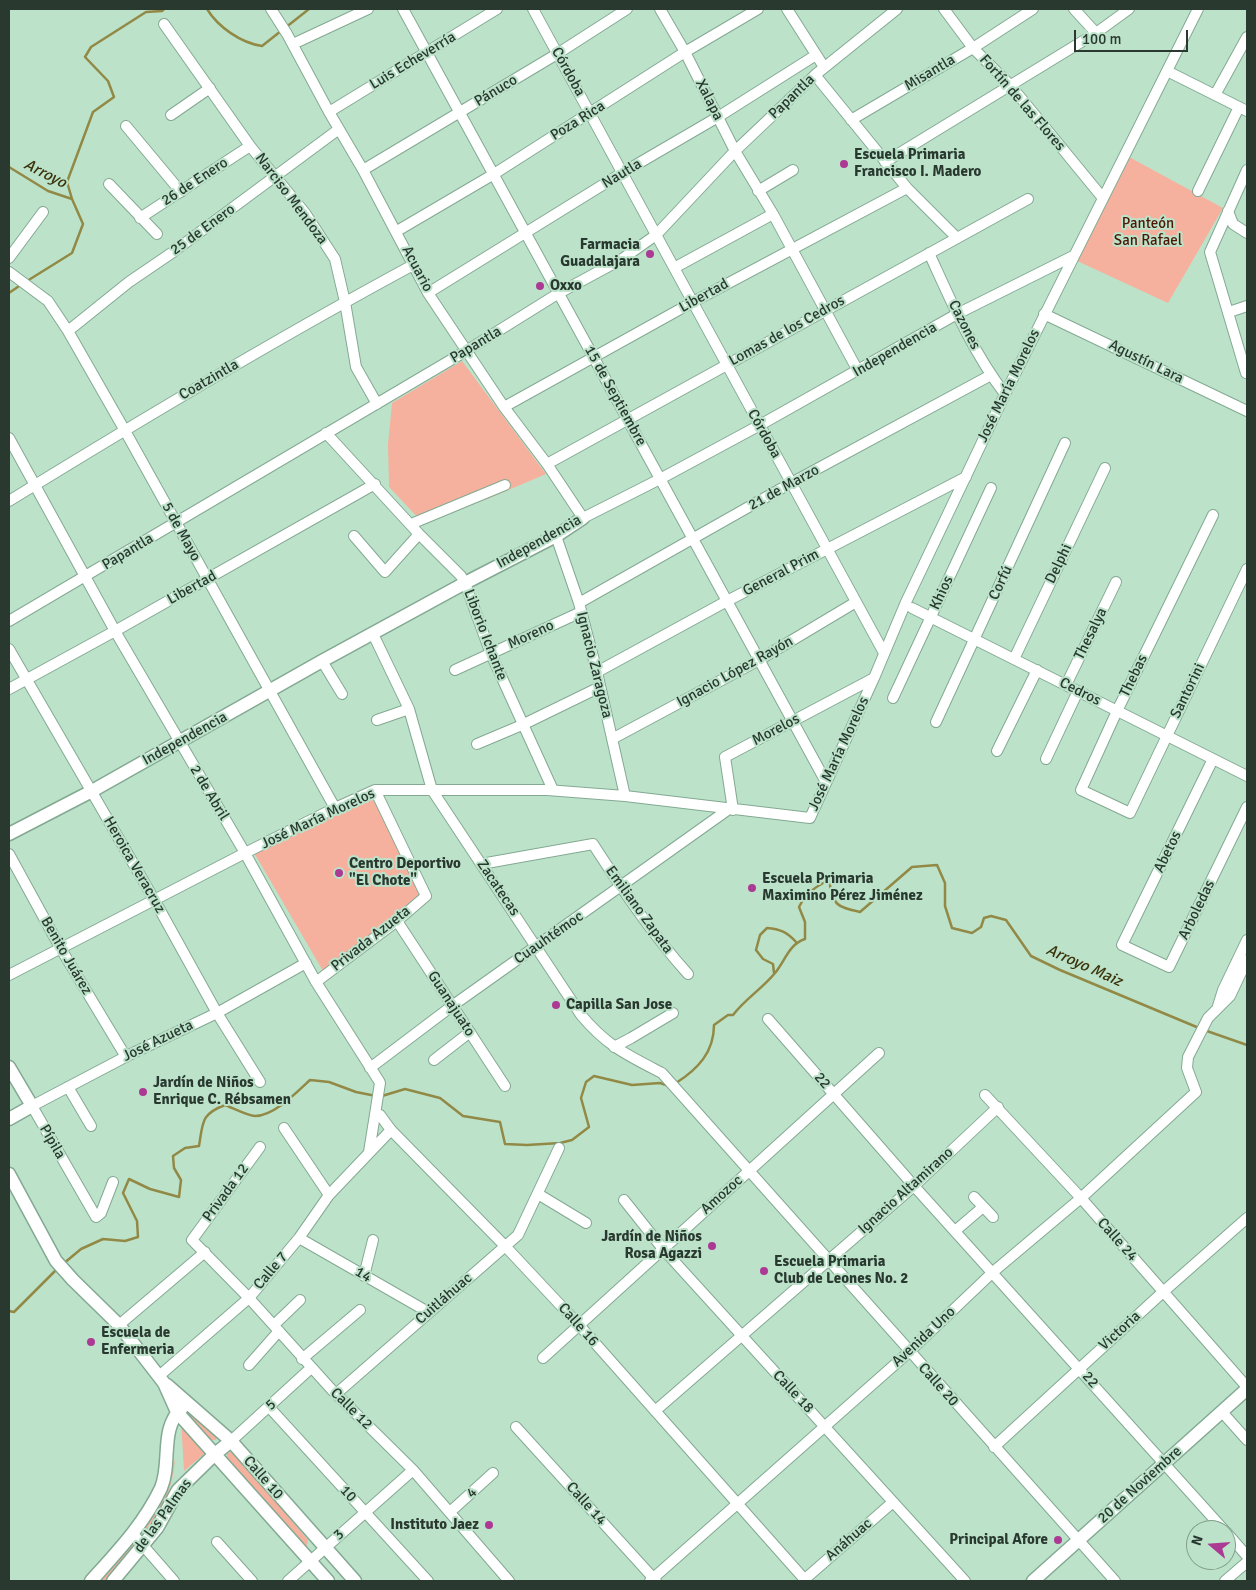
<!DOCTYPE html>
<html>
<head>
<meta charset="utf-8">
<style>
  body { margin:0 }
  #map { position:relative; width:1256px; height:1590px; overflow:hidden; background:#bce3ca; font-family:Signika,sans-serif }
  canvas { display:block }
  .frame { position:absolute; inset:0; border:10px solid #2a3930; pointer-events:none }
  .north { position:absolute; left:1186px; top:1520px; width:50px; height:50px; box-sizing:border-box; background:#bce3ca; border:1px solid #829f8c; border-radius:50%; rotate:288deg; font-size:14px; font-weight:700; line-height:20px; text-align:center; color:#2a3930 }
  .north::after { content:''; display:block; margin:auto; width:18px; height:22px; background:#ac3993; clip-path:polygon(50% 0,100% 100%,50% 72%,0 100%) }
  .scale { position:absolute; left:1074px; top:30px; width:114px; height:22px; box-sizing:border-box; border:2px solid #2a3930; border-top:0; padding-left:6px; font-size:15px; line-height:18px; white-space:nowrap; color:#2a3930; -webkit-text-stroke:4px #bce3ca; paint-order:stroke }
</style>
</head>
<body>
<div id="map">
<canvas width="1256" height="1590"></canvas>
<div class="frame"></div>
<div class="north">N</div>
<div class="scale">100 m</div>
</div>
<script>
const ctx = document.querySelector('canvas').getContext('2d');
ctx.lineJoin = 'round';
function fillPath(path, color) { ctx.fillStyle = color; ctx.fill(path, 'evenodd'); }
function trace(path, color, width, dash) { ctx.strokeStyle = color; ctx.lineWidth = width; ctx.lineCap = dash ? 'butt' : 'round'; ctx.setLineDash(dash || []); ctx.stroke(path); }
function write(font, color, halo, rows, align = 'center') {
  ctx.font = font + ' Signika,sans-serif'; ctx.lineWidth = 4; ctx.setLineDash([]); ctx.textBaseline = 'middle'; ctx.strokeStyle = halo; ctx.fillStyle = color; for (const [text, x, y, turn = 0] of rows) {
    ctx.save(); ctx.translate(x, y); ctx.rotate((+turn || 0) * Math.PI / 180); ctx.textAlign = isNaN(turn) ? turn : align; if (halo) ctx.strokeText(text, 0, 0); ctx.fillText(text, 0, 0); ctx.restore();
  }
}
fillPath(new Path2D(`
  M1129,157L1223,208L1168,303L1075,260Z
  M462,361L546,474L485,500L482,493L421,521L389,487L388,444L392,403Z
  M375,795L424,896L323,971L253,851Z
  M175,1400L217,1436L216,1440H210Z
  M181,1420L210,1449L184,1471Z
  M229,1452L234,1453L308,1540L307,1546L304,1547L227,1459V1454Z
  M175,1459C173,1483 168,1496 157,1516C153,1522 150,1528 144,1530L142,1529L171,1472Z
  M133,1539L136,1545L105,1581H97Z`), '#f5b19d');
trace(new Path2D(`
  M207,9C218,27 241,43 262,46L281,31
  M285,28L309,9
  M9,167L48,191L72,199
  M27,281L72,253L83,224L72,199L67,182L93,112L114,97L108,81L85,57L91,47L146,12L162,11L164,9
  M9,293L22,284
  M774,973L773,964L763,959L756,950L760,935L767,928C780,929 787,932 796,942
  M1204,1030L1247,1045
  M676,1083C698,1069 714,1052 714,1025L728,1015H733C745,999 762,989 775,973C785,961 789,944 805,939V922L799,907C806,893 815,887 829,880C833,905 836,907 860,912L912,867L937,865L945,883V906L952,928L972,933L981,927L984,918L991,916L1006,920L1031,956L1060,970L1199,1028
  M382,1096L405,1089L440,1098L463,1116L500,1122L505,1144L527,1145L560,1143L572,1140L589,1127L581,1098L586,1082L594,1076L632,1085L660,1083L669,1086
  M63,1264L81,1249L103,1239L125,1241L138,1237L137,1221L123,1193L129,1179L150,1189L179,1197L181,1180L174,1168L173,1156L185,1148L199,1146C203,1122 201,1114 225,1105C233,1108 248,1116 255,1116C274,1116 297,1092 310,1080L329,1082L356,1092L376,1096
  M9,1311L14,1312L57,1269`), '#928946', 2.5);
const minor = new Path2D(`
  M271,9L287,34L329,112L363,170L428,293L504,407L547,464L583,518L660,479L760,425L957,314L1073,256
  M403,9L826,782
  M533,9L884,653
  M660,9L685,52L735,151L773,214L858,371
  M787,9L824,67
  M944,9L973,48L1011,86L1102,197
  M1074,9L1096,33
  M164,24L250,146L305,213L335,259L345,302L356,367L377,404
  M293,44L368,9
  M1167,71L1247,111
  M815,75L907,188L957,238
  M1215,95L1247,37
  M329,112L497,9
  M171,115L210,88
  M851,120L973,48L1033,9
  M126,126L181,192
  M885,162L1096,33L1129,9
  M363,170L557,54L627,9
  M109,184L157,234
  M758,191L793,170
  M1198,191L1239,107
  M1228,211L1233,224L1247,233
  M140,218L250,146
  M397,231L494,174L685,52L758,9
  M929,253C951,301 972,351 1005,394
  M9,258L43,212
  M674,268L773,214
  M9,272L48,301L68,331L124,429L335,808
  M428,293L622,173L718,117L816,55
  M1229,312L1247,306
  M1044,314L1247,411
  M68,331L129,282L173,252L339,129
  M1246,373L1210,252L1247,170
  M504,407L693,302L907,188
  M326,433L419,534L461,576L465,583L491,654L553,790
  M9,438L115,631L245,853L316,982L379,1081L380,1083L369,1152
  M547,464L1028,199
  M9,501C142,419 276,339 413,265
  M1213,515L1117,711L1081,790L1130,813L1247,569
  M411,524L505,485
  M354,536L385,572L419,534
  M556,536L579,603L597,672L625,796
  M579,603L791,483L991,375
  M912,608L1247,776
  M9,621L466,351L559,293L622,259L656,235L735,151L815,75L897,9
  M373,634L409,709L432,790L581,1015C607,1046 627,1055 662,1073L1115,1581
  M9,649L155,901L217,1013L260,1082
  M1014,659L1105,468
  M322,661L342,694
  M455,670L581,612
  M597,672L727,601L966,477
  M1066,685L1116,582
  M9,689L115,631L375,484
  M893,698L991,488
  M377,720L409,709
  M936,722L1065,443
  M612,739L759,660L856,602
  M477,744L522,725L600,687
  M997,751L1037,670
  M1046,759L1078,691
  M1213,759L1122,945L1169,967L1247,807
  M733,810L725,757L874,678
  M9,854L61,949L126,1057
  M481,864L593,844C622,889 652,934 688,974
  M397,921L505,1086
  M9,975L245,853L335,808L375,790H547L625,796L810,818L874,678L906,602L1005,394L1198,9
  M316,982L397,921L426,896L375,790
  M1218,1006L1223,990L1247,940
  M768,1019L914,1186L1224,1530
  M614,1047L631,1038L673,1013
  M434,1060L470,1032
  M370,1068L452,1006L729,809
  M68,1087L91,1126
  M985,1095L1081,1198L1247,1387
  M375,1114L380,1115L391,1130L505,1246L579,1325L806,1581
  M284,1128L329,1195
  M260,1147L192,1240L249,1298L332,1390L413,1470L509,1581
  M113,1182L101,1213L96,1217L32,1106L131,1054L217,1013L306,963
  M538,1194L586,1223
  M974,1197L993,1217
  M624,1200L663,1249L965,1581
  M955,1231L983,1207
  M299,1238L428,1312
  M364,1276L373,1240
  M119,1325L205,1252
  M274,1325L300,1300
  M543,1358L879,1053
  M302,1359L360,1310
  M249,1365L279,1331
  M159,1376L249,1298L299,1238L329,1195L391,1130
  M336,1394L518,1235L559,1148
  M269,1407L428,1581
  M655,1411L914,1186L998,1107
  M1222,1412L1247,1440
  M516,1427L656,1581
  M231,1441L311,1368
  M994,1447L1163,1292L1247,1218
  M450,1512L493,1473
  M1226,1532L1247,1556
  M133,1534L174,1581
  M217,1542L252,1581
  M805,1579L893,1502
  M288,1581L413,1470
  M650,1581L909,1352L993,1272L1081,1198L1196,1092L1187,1068L1188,1057L1208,1018L1230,996L1247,960
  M1225,1581L1247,1562`);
const major = new Path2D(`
  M9,834L92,791L322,661L465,583L556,536L583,518
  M9,1067L32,1106L9,1119
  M9,1174L56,1261L73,1280L119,1325L164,1383L177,1412L328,1581
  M167,1385L231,1441L355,1581
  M91,1581C117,1552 144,1524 161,1488C172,1462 159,1429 182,1408
  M113,1581L157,1528L178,1490L215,1454L231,1441
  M1033,1581L1247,1389`);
trace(minor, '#83a992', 12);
trace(major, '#83a992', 15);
trace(minor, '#fff', 10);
trace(major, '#fff', 12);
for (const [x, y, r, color] of [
  [844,164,5,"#ac3993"],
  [650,254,5,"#ac3993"],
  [540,286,5,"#ac3993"],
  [339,873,5,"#ac3993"],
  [752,888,5,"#ac3993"],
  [556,1005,5,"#ac3993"],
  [143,1092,5,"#ac3993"],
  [712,1246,5,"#ac3993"],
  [764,1271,5,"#ac3993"],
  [91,1342,5,"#ac3993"],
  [489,1525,5,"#ac3993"],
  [1058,1540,5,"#ac3993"]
]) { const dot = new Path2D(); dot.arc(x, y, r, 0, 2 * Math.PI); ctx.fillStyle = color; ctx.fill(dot); trace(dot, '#bce3ca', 2); }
write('15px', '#2a3930', '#bce3ca', [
  ["Luis Echeverría",413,61,-31],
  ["Córdoba",568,72,61],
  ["Misantla",930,73,-31],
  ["Pánuco",496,91,-31],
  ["Papantla",792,97,-44],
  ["Xalapa",709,100,63],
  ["Fortín de las Flores",1022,103,49],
  ["Poza Rica",578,121,-32],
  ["Nautla",622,174,-31],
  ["26 de Enero",195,182,-33],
  ["Narciso Mendoza",291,199,53],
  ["25 de Enero",203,230,-36],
  ["Acuario",417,269,62],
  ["Libertad",704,296,-29],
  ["Cazones",964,325,63],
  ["Lomas de los Cedros",787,331,-29],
  ["Papantla",476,345,-31],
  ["Independencia",895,350,-30],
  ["Agustín Lara",1146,362,26],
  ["Coatzintla",209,380,-30],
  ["José María Morelos",1009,386,-64],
  ["15 de Septiembre",615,396,61],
  ["Córdoba",764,434,61],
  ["21 de Marzo",784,488,-29],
  ["5 de Mayo",181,532,61],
  ["Independencia",539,542,-29],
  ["Papantla",128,552,-31],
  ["Delphi",1059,564,-64],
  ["General Prim",781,573,-28],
  ["Corfú",1001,583,-65],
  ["Libertad",192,588,-29],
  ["Khios",942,593,-65],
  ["Thesalya",1091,634,-64],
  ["Liborio Ichante",485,635,69],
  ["Moreno",531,635,-25],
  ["Ignacio Zaragoza",594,665,76],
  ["Ignacio López Rayón",735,672,-29],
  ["Thebas",1134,676,-64],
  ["Santorini",1188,691,-64],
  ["Cedros",1080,692,27],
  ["Morelos",776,730,-28],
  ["Independencia",185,739,-29],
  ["José María Morelos",839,754,-65],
  ["2 de Abril",209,793,59],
  ["José María Morelos",318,819,-25],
  ["Abetos",1168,852,-64],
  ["Heroica Veracruz",134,865,60],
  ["Zacatecas",498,888,56],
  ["Emiliano Zapata",639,910,54],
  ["Arboledas",1197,910,-64],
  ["Cuauhtémoc",549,938,-35],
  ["Privada Azueta",371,939,-38],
  ["Benito Juárez",66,956,60],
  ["Guanajuato",451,1004,57],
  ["José Azueta",158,1041,-26],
  ["22",822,1081,49],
  ["Pípila",52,1142,60],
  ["Ignacio Altamirano",906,1191,-42],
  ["Privada 12",226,1193,-54],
  ["Amozoc",722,1195,-42],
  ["Calle 24",1117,1240,48],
  ["Calle 7",271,1271,-50],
  ["14",363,1275,30],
  ["Cuitláhuac",444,1299,-41],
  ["Calle 16",578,1325,48],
  ["Victoria",1120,1331,-42],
  ["Avenida Uno",924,1337,-43],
  ["22",1090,1380,48],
  ["Calle 20",938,1385,48],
  ["Calle 18",793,1392,47],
  ["5",271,1405,-42],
  ["Calle 12",351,1409,45],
  ["Calle 10",263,1478,49],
  ["20 de Noviembre",1140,1485,-42],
  ["4",472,1493,-42],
  ["10",348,1494,47],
  ["Calle 14",586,1504,48],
  ["de las Palmas",163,1516,-54],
  ["3",339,1535,-42],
  ["Anáhuac",849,1540,-41]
]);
write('bold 15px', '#2a3930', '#bce3ca', [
  ["Escuela Primaria",854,155],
  ["Francisco I. Madero",854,172],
  ["Farmacia",640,245,"right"],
  ["Guadalajara",640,262,"right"],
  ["Oxxo",550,286],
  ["Centro Deportivo",349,864],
  ["\"El Chote\"",349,881],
  ["Escuela Primaria",762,879],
  ["Maximino Pérez Jiménez",762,896],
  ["Capilla San Jose",566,1005],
  ["Jardín de Niños",153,1083],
  ["Enrique C. Rébsamen",153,1100],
  ["Jardín de Niños",702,1237,"right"],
  ["Rosa Agazzi",702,1254,"right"],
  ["Escuela Primaria",774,1262],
  ["Club de Leones No. 2",774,1279],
  ["Escuela de",101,1333],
  ["Enfermeria",101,1350],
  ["Instituto Jaez",479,1525,"right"],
  ["Principal Afore",1048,1540,"right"]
], 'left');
write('15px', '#4d1706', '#bce3ca', [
  ["Panteón",1148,224],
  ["San Rafael",1148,241]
]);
write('italic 16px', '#3c340c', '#bce3ca', [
  ["Arroyo",45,174,27],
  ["Arroyo Maiz",1084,966,24]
]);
</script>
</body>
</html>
